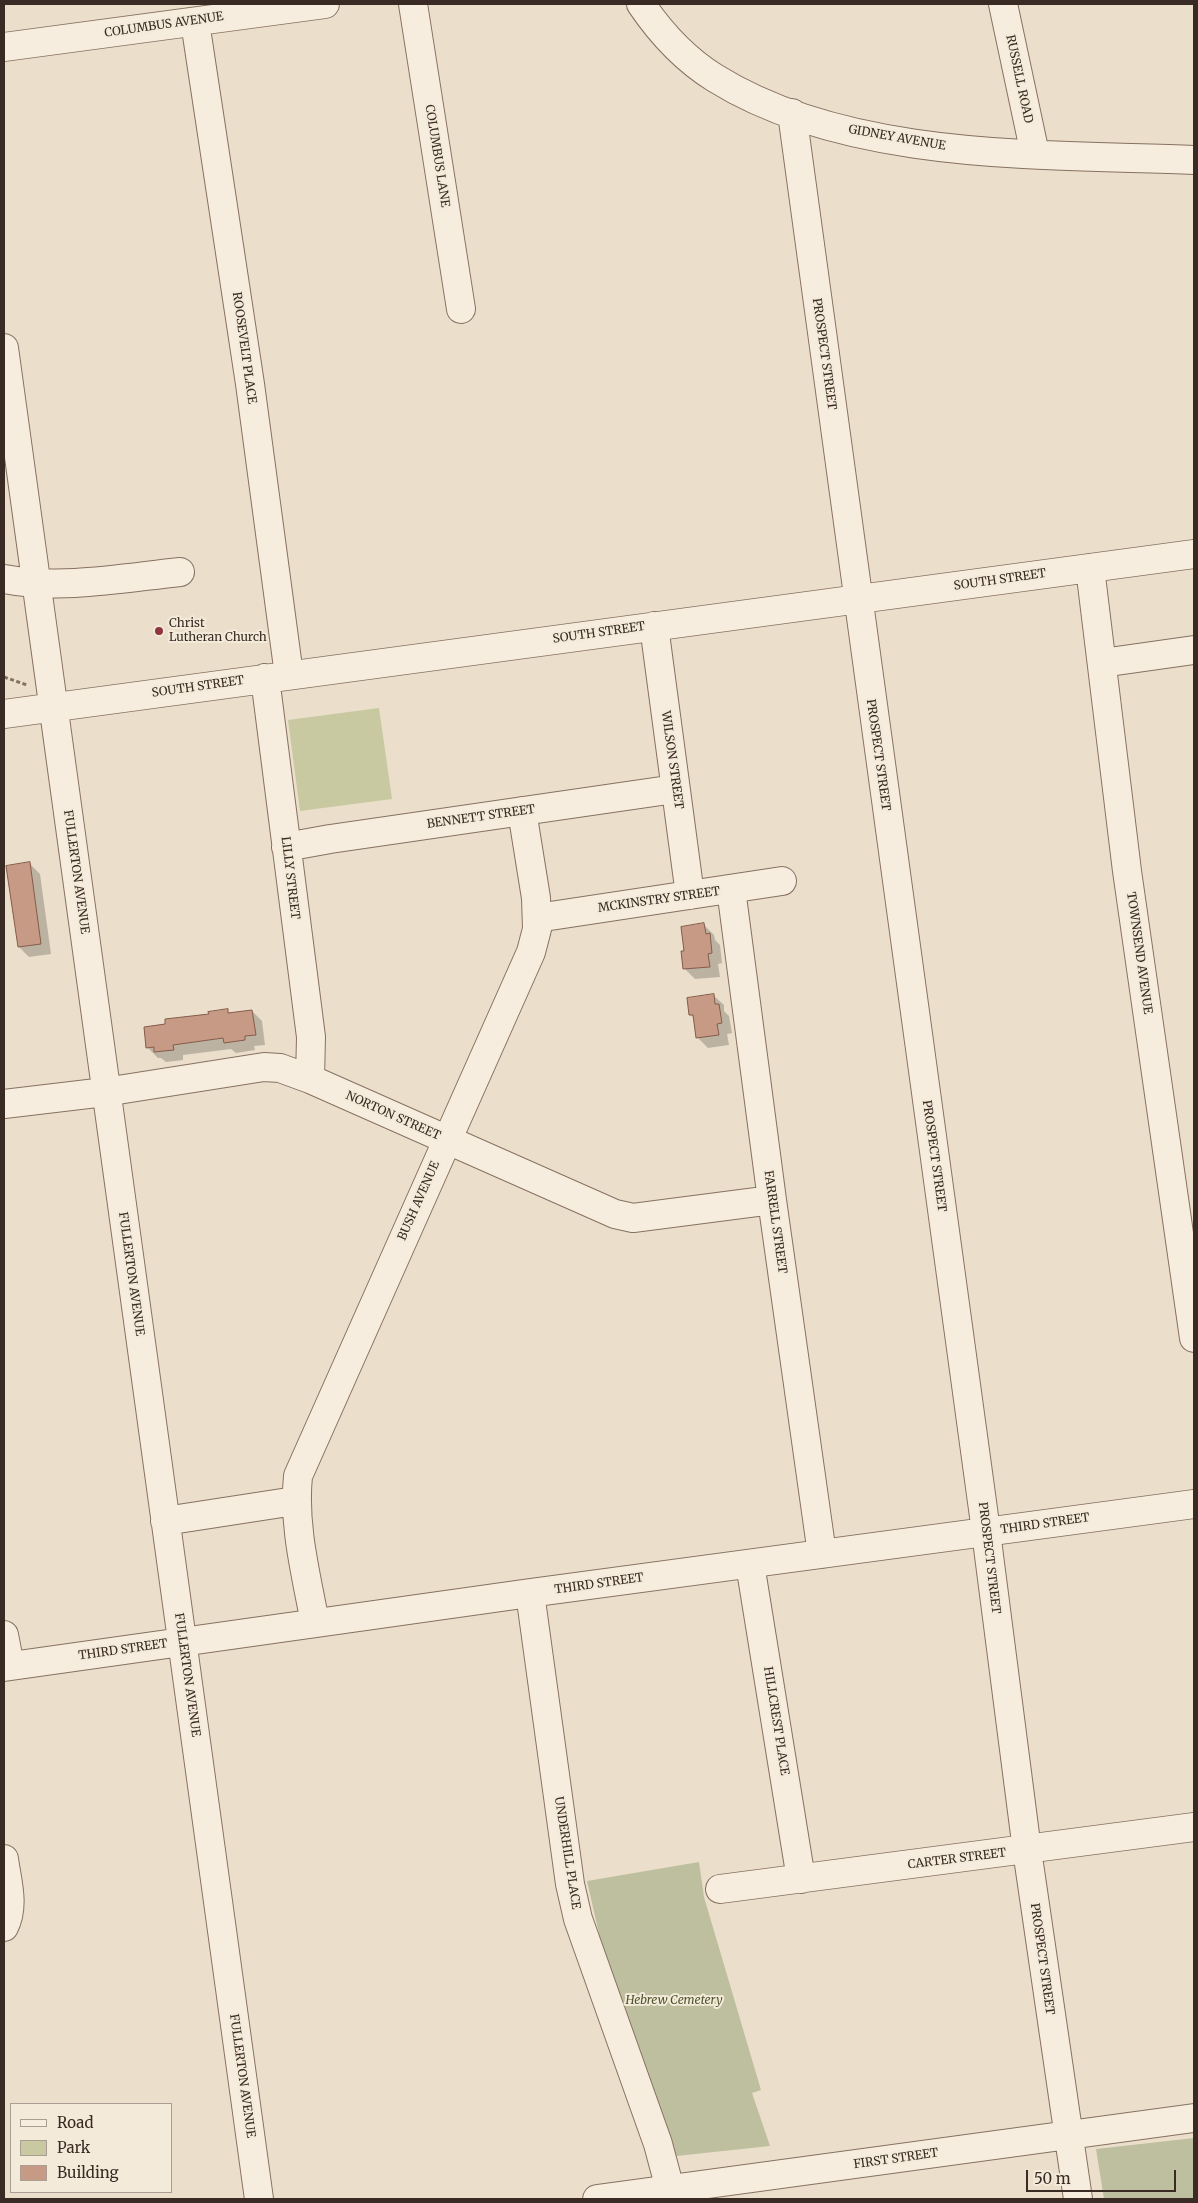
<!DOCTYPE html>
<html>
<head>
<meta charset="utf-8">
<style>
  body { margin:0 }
  #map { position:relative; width:1198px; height:2203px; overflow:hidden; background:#ebdfcb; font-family:Merriweather,serif }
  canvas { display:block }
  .frame { position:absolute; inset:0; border:5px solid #392b23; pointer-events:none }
  .legend { position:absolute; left:10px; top:2103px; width:162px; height:90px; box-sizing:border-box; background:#f3eada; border:1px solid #a99e91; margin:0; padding:6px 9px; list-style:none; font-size:15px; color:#392b23 }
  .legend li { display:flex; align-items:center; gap:10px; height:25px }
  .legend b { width:25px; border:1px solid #a99e91 }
  .scale { position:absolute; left:1026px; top:2170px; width:150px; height:22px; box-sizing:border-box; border:2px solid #392b23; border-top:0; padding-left:6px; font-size:15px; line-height:18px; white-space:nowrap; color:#392b23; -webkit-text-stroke:4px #f3eada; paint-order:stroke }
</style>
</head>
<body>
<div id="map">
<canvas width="1198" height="2203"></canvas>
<div class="frame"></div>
<ul class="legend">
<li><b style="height:6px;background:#f6edde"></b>Road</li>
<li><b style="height:14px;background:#c8c9a0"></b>Park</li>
<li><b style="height:14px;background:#c69a85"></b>Building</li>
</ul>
<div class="scale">50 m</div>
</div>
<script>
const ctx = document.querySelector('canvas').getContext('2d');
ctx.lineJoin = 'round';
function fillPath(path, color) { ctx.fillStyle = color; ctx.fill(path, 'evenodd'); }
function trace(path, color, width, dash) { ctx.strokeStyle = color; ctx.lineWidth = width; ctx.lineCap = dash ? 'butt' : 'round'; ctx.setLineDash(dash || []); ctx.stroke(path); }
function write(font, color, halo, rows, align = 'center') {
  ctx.font = font + ' Merriweather,serif'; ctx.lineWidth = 4; ctx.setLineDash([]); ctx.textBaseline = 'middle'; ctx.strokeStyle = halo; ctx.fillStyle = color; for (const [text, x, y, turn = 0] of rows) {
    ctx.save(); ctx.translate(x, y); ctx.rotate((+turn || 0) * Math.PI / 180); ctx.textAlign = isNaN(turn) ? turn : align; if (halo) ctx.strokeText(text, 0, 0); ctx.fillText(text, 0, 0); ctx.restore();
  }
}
fillPath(new Path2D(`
  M379,708L392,799L300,811L288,720Z`), '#c8c9a0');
fillPath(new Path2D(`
  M699,1862L704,1897L761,2090L752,2093L770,2146L667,2157L619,2021L587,1881Z
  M1194,2138V2199H1104L1096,2149Z`), '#bebf9e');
fillPath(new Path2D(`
  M30,864L40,874L51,954L29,957L19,947Z
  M704,925L714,935L715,940L720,945L722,963L718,964L720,977L695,979L684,968L686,952Z
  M713,995L724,1005V1011L729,1016L732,1033L727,1034L729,1045L708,1048L697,1037L695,1019L691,1015Z
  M227,1011L231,1014L252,1011L262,1021L265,1045L254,1046L255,1050L236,1053L231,1049L183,1055V1060L166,1062L161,1058H158L148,1048L145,1028Z`), '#0003');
const building = new Path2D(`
  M30,862L41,944L18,947L6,866Z
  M704,923L706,934L710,933L712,953L708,954L710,967L683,969L681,951H684L681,927Z
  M714,994L715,1004H719L722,1023L717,1024L719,1035L696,1038L693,1015H689L687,998Z
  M228,1009V1013L252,1010L256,1035L245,1036V1040L224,1043L223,1038L173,1045L174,1050L154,1052V1047L146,1048L144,1027L165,1024V1019L209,1014L208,1012Z`);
fillPath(building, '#c69a85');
trace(building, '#845b49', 1);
const minor = new Path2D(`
  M413,4L461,309
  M641,4C660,32 686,60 715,78C848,161 1043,154 1194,160
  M1003,4L1035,154
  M195,22L250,384L289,675
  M4,47L325,4
  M792,113L983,1509L1027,1850L1078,2199
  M4,348L259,2199
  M1090,568L1127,871L1194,1338
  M4,579C61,590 123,578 180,572
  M654,626L690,895
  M1102,663L1194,650
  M265,678L311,1037L310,1079
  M4,714L1194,554
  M286,847L330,839L675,789
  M731,889L772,1200L822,1554
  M537,918L782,881
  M4,1104L105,1092L264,1067L280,1068L310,1079L615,1214L633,1218L772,1200
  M165,1521L295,1501
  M750,1564L801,1879
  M530,1593L570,1884L578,1919L658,2144L670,2189
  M315,1623C306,1574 293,1526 298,1476L531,952L537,929L536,898L522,811
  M4,1635L10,1666
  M4,1667L530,1593L1194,1504
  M4,1859C7,1881 15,1906 4,1927
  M720,1889L1194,1827
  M597,2199L1194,2118`);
trace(minor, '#877161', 30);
trace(new Path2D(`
  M4,677L27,685`), '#877161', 3, [4, 2.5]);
trace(minor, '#f6edde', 28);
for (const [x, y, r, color] of [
  [159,631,5,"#903640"]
]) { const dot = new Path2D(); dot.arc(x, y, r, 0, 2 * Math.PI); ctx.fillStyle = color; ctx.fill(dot); trace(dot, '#f3eada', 2); }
write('12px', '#392b23', '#f3eada', [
  ["COLUMBUS AVENUE",164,25,-8],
  ["RUSSELL ROAD",1019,79,78],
  ["GIDNEY AVENUE",897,138,10],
  ["COLUMBUS LANE",437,156,81],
  ["ROOSEVELT PLACE",244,348,82],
  ["PROSPECT STREET",824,354,82],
  ["SOUTH STREET",1000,580,-8],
  ["SOUTH STREET",599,633,-8],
  ["SOUTH STREET",198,687,-8],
  ["PROSPECT STREET",878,755,82],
  ["WILSON STREET",672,760,82],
  ["BENNETT STREET",481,817,-8],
  ["FULLERTON AVENUE",76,872,82],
  ["LILLY STREET",290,878,83],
  ["MCKINSTRY STREET",659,900,-8],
  ["TOWNSEND AVENUE",1139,953,82],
  ["NORTON STREET",393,1116,24],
  ["PROSPECT STREET",934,1156,82],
  ["BUSH AVENUE",419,1201,-66],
  ["FARRELL STREET",775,1222,82],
  ["FULLERTON AVENUE",131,1274,82],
  ["THIRD STREET",1045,1524,-8],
  ["PROSPECT STREET",989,1558,83],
  ["THIRD STREET",599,1584,-8],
  ["THIRD STREET",123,1650,-8],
  ["FULLERTON AVENUE",187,1675,82],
  ["HILLCREST PLACE",776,1721,81],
  ["UNDERHILL PLACE",567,1853,81],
  ["CARTER STREET",957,1859,-7],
  ["PROSPECT STREET",1042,1959,82],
  ["FULLERTON AVENUE",242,2076,82],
  ["FIRST STREET",896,2159,-8]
]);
write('12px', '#392b23', '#f3eada', [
  ["Christ",169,624],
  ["Lutheran Church",169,638]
], 'left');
write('italic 12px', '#4d532b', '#f3eada', [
  ["Hebrew Cemetery",674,2001]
]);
</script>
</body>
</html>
